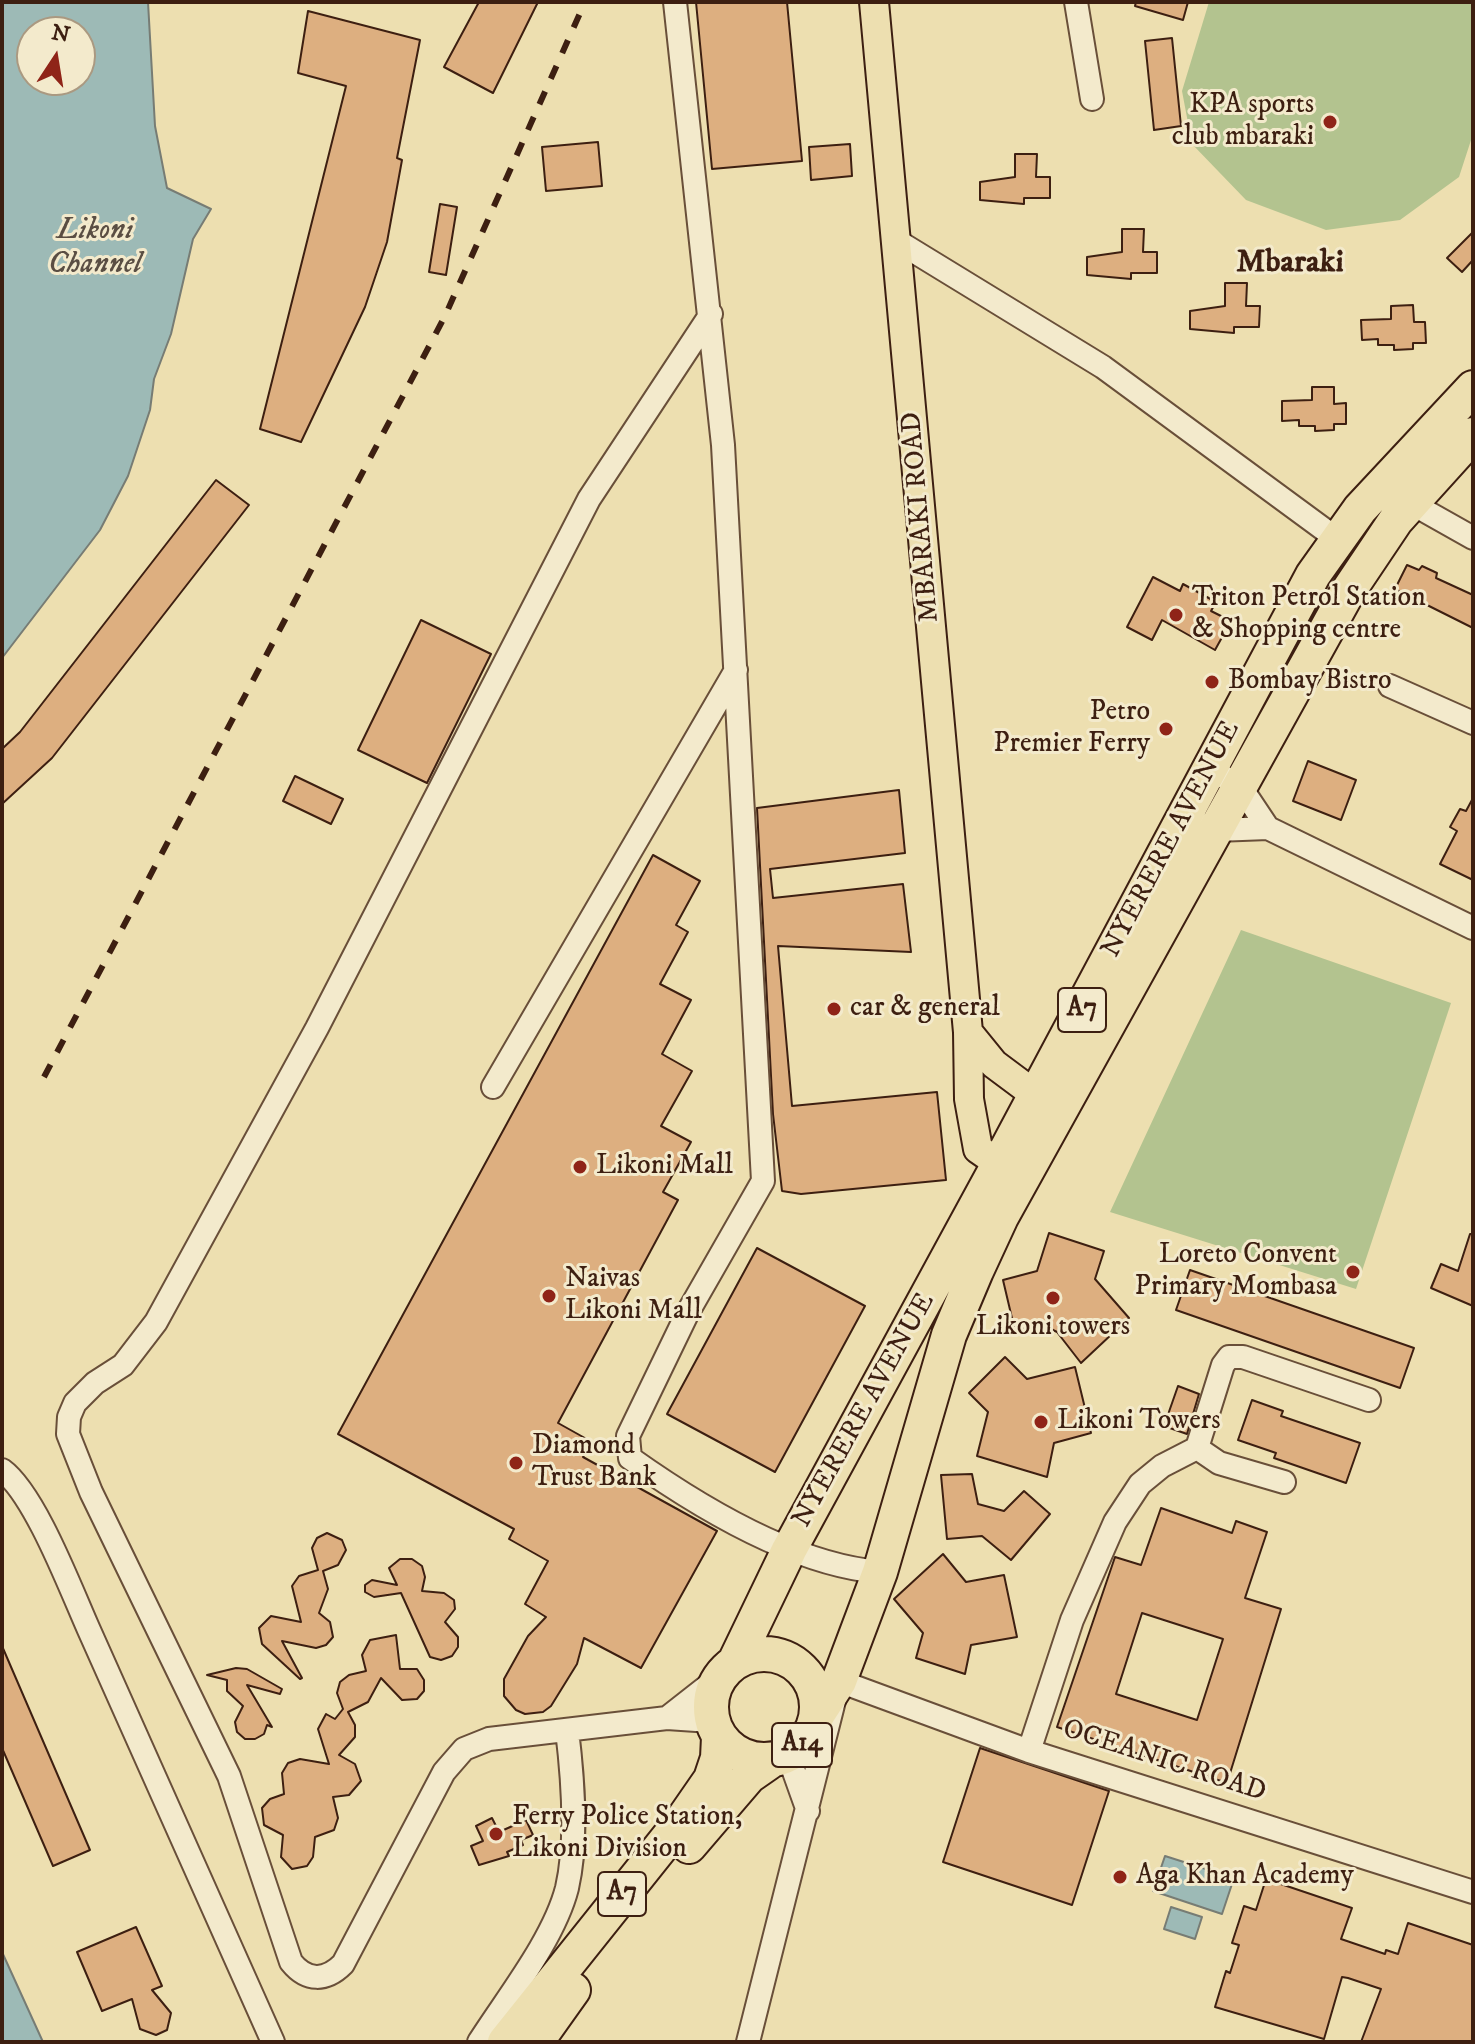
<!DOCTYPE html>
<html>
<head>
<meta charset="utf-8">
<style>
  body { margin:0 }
  #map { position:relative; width:1475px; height:2044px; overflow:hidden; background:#eddfb0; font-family:"IM FELL DW Pica",serif }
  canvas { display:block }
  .frame { position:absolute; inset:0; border:4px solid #3d1f11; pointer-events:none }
  .north { position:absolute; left:16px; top:16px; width:80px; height:80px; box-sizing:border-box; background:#f3eacc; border:2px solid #aa9981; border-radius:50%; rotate:12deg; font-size:22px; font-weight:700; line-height:32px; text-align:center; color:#3d1f11 }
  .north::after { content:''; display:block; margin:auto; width:28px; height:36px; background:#8f2418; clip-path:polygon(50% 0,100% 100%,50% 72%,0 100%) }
</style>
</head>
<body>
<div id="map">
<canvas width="1475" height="2044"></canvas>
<div class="frame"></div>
<div class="north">N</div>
</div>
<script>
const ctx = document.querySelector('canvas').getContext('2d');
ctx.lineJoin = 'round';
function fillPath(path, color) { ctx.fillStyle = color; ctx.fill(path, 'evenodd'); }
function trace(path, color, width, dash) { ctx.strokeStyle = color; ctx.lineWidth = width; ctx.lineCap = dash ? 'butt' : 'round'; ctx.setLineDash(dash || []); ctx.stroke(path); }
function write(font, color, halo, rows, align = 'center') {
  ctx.font = font + ' "IM FELL DW Pica",serif'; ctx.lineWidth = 6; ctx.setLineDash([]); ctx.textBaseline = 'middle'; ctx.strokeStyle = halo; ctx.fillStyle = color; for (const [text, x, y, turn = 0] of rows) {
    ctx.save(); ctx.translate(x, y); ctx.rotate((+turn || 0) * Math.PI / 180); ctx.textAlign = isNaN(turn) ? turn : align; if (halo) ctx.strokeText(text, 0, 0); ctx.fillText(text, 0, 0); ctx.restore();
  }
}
fillPath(new Path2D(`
  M1209,2H1473V134L1459,177L1400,220L1326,230L1246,200L1192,144L1182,91Z
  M1241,930L1451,1003L1356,1289L1110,1212Z`), '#b3c38f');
const water = new Path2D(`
  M2,2H148L155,126L167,188L211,209L193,239L171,334L154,379L150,410L128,476L100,530L2,658ZM32,32H80V80H32Z
  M1165,1856L1234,1878L1222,1914L1153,1891Z
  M1171,1907L1202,1917L1195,1939L1164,1929Z
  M2,1952L43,2042H2Z`);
fillPath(water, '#9dbab6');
trace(water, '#777c74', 2);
const building = new Path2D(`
  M479,2H538L493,93L444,67Z
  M696,2H787L802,161L712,169Z
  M1136,2H1188L1183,20L1135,6Z
  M308,11L420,40L397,158L402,160L387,242L365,307L301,442L260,429L346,86L298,73Z
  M1172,38L1181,126L1154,130L1145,41Z
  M598,142L602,186L546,191L542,147Z
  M850,144L852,176L811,180L809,147Z
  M1015,154H1037L1036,177H1050V198H1024V204L980,200V182L1015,177Z
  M440,204L457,207L446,275L429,272Z
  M1122,229H1144L1143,252H1157V273H1131V279L1087,275V257L1122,252Z
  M1473,232V260L1462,272L1447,258Z
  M1225,283H1247L1246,306H1260L1259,327H1234V333L1190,329V311L1225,306Z
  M1413,305L1414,322H1425L1426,343H1413V349L1394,350V345H1378V339L1362,340L1361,320L1391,319V306Z
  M1312,387H1334V404L1346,403V424H1334V430L1315,431V426H1299V420L1282,421V401L1312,400Z
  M216,480L249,505L52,758L2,804V749L20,732Z
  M1407,565L1419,570L1422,566L1437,573L1436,578L1473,595V628L1395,589Z
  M1153,577L1180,591L1183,584L1216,602L1211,611L1231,621L1215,650L1162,620L1152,640L1127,627Z
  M421,620L491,654L427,783L358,750Z
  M1308,761L1356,780L1341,820L1293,801Z
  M295,776L343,799L331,824L283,801Z
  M899,790L905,853L770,869L773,898L903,884L911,952L778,946L792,1106L937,1092L946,1180L801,1194L782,1191L773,1114L757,808Z
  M1473,798V880L1440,864L1457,831L1450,827L1460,809L1466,811Z
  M653,855L700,881L676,925L688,932L660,984L691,1000L662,1054L692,1071L661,1126L691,1142L663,1192L678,1200L558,1423L592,1442L583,1457L717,1531L641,1668L584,1638L577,1664L551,1706L543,1712L525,1714L516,1710L504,1696V1679L528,1636L546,1617L525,1604L548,1561L509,1539L514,1529L338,1434Z
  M1049,1233L1104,1251L1095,1279L1129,1318L1081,1363L1057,1332L1041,1324L1015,1331L1003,1280L1037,1271Z
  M1470,1234H1473V1306L1431,1288L1441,1264L1458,1271Z
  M757,1248L865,1306L775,1472L667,1414Z
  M1190,1270L1414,1348L1400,1388L1176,1310Z
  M1005,1357L1027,1379L1075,1367L1091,1433L1054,1443L1047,1477L977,1456L988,1412L969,1393Z
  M1178,1386L1199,1394L1187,1434L1164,1426Z
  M1252,1400L1283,1411L1281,1416L1360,1443L1346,1483L1274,1458L1276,1453L1238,1440Z
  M972,1474L978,1504L1004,1511L1024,1491L1050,1514L1011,1560L982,1536L947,1539L941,1475Z
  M1161,1508L1232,1533L1236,1521L1267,1532L1245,1598L1281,1609L1227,1783L1057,1727L1115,1557L1141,1565ZM1142,1613L1223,1639L1197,1720L1116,1694Z
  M327,1533L342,1540L346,1550L338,1565L323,1571L328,1589L319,1613L330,1622L333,1637L326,1645L316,1648L282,1641L302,1678L300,1679L262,1644L259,1628L271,1616L301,1622L292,1586L299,1576L318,1570L312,1548L317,1538Z
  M943,1554L966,1582L1004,1575L1017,1637L971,1645L965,1674L916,1658L923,1633L894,1599Z
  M400,1559H412L422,1566L425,1577L422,1591L444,1593L454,1600L455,1609L445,1622L458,1637V1647L452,1656L441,1660L430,1657L401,1593L374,1597L365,1592V1585L372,1580L397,1585L389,1568Z
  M396,1635L400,1669H417L424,1680V1691L417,1699L402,1700L381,1678L368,1702L348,1712L355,1725V1737L339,1755L355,1764L361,1781L349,1795L333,1797L338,1818L334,1830L315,1837L313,1857L307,1866L292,1869L281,1857L283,1835L264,1825L262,1808L270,1799L284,1794L282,1773L288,1763L300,1759L329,1764L318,1729L326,1714L335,1719L343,1709L337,1693L340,1682L349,1675L366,1671L362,1655L370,1640Z
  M2,1646L90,1850L53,1866L2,1748Z
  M236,1668L247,1669L282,1689L280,1694L247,1685L272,1727L267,1725L264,1734L255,1739H245L237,1732L235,1722L243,1706L227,1691V1680L207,1675Z
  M980,1748L1109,1791L1072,1905L943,1862Z
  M492,1818L499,1832L526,1820L533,1835L521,1840L523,1845L507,1852L509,1856L479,1865L471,1846L483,1841L476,1826Z
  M1266,1879L1352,1908L1341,1939L1385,1954L1386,1950L1398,1954L1408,1923L1473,1945V2042H1361L1381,1989L1348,1978L1342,1977L1324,2039L1215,2007L1226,1971L1230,1973L1239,1945L1232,1943L1244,1906L1256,1910Z
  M136,1927L162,1986L152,1990L171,2013L167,2030L156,2035L140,2029L132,1999L102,2011L77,1952Z`);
fillPath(building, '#ddaf80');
trace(building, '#3d1f11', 2);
const minor = new Path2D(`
  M675,2L723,445L763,1181L688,1312L628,1436L630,1458C699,1507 795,1565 880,1572
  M1076,2L1092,99
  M897,241L1103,367L1337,539
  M711,314L589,499L317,1028L156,1322L123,1365L95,1383L75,1403L69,1417L68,1434L91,1492L229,1776L291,1962C307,1982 326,1981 343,1964L444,1772L464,1749L489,1739L667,1718L711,1721
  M1402,498L1473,538
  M1390,686L1473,723
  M1210,769L1240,786L1268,828L1473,928
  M1206,825L1216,830L1268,828
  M493,1087L736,670
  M1197,1448L1219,1463L1284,1482
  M2,1470C35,1494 71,1590 89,1630C151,1767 211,1905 273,2042
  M667,1718L718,1678
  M1029,1751L1072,1620L1115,1522L1140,1484L1162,1466L1197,1448L1223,1365L1229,1357H1243L1369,1400
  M788,1755L808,1811
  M479,2042C507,1998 554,1939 567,1888C578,1840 573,1779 567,1730
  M748,2042L839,1681L1029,1751L1473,1892`);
const major = new Path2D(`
  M874,2L968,1032L969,1099L978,1149L1017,1176
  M968,1032L994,1064L1053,1108`);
const highway = new Path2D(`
  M711 1707a53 53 0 1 1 106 0a53 53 0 1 1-106 0Z
  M735,1662L789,1550L999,1164L1313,575L1360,509L1473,388
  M817,1715L839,1681L880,1572L949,1335L976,1271L1001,1217L1347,593L1396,520L1473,435
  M689,1846L749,1776L772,1760
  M505,2042L684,1818L711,1779L718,1758L719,1737
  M536,2042L573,1990`);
trace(minor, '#694f39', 26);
trace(major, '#3d1f11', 32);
trace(highway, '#3d1f11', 38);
trace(minor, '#f3eacc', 22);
trace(major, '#eddfb0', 28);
trace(highway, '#eddfb0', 34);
trace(new Path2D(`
  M44,1077L445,316L585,2`), '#3d1f11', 6, [14, 14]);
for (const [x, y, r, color] of [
  [1330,122,8,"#8f2418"],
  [1176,615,8,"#8f2418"],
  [1212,682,8,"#8f2418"],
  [1166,729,8,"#8f2418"],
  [834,1009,8,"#8f2418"],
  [580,1167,8,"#8f2418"],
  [1353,1272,8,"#8f2418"],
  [549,1296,8,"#8f2418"],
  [1053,1298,8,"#8f2418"],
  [1041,1422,8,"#8f2418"],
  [516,1463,8,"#8f2418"],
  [496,1834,8,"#8f2418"],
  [1120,1877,8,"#8f2418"]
]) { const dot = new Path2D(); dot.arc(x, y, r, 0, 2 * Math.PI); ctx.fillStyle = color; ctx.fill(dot); trace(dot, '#f3eacc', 3); }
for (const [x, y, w] of [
  [1082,1010,48],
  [802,1745,60],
  [622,1894,48]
]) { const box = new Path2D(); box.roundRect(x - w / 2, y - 22, w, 44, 6); ctx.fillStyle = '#f3eacc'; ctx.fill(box); trace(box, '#3d1f11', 2); }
write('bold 26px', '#3d1f11', null, [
  ["A7",1082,1010],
  ["A14",802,1745],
  ["A7",622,1894]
]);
write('28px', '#3d1f11', '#f3eacc', [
  ["KPA sports",1314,106,"right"],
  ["club mbaraki",1314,138,"right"],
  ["Triton Petrol Station",1192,599],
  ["& Shopping centre",1192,631],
  ["Bombay Bistro",1228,682],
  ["Petro",1150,713,"right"],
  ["Premier Ferry",1150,745,"right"],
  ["car & general",850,1009],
  ["Likoni Mall",596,1167],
  ["Loreto Convent",1337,1256,"right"],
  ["Primary Mombasa",1337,1288,"right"],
  ["Naivas",565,1280],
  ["Likoni Mall",565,1312],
  ["Likoni towers",1053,1328,"center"],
  ["Likoni Towers",1057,1422],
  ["Diamond",532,1447],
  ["Trust Bank",532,1479],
  ["Ferry Police Station,",512,1818],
  ["Likoni Division",512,1850],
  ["Aga Khan Academy",1136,1877]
], 'left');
write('28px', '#3d1f11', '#f3eacc', [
  ["MBARAKI ROAD",922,517,-95],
  ["NYERERE AVENUE",1172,840,-62],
  ["NYERERE AVENUE",865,1411,-61],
  ["OCEANIC ROAD",1164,1762,18]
]);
write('italic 30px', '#5a4e43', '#f3eacc', [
  ["Likoni",95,232],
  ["Channel",95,266]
]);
write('bold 32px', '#3d1f11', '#f3eacc', [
  ["Mbaraki",1290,264]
]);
</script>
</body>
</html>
